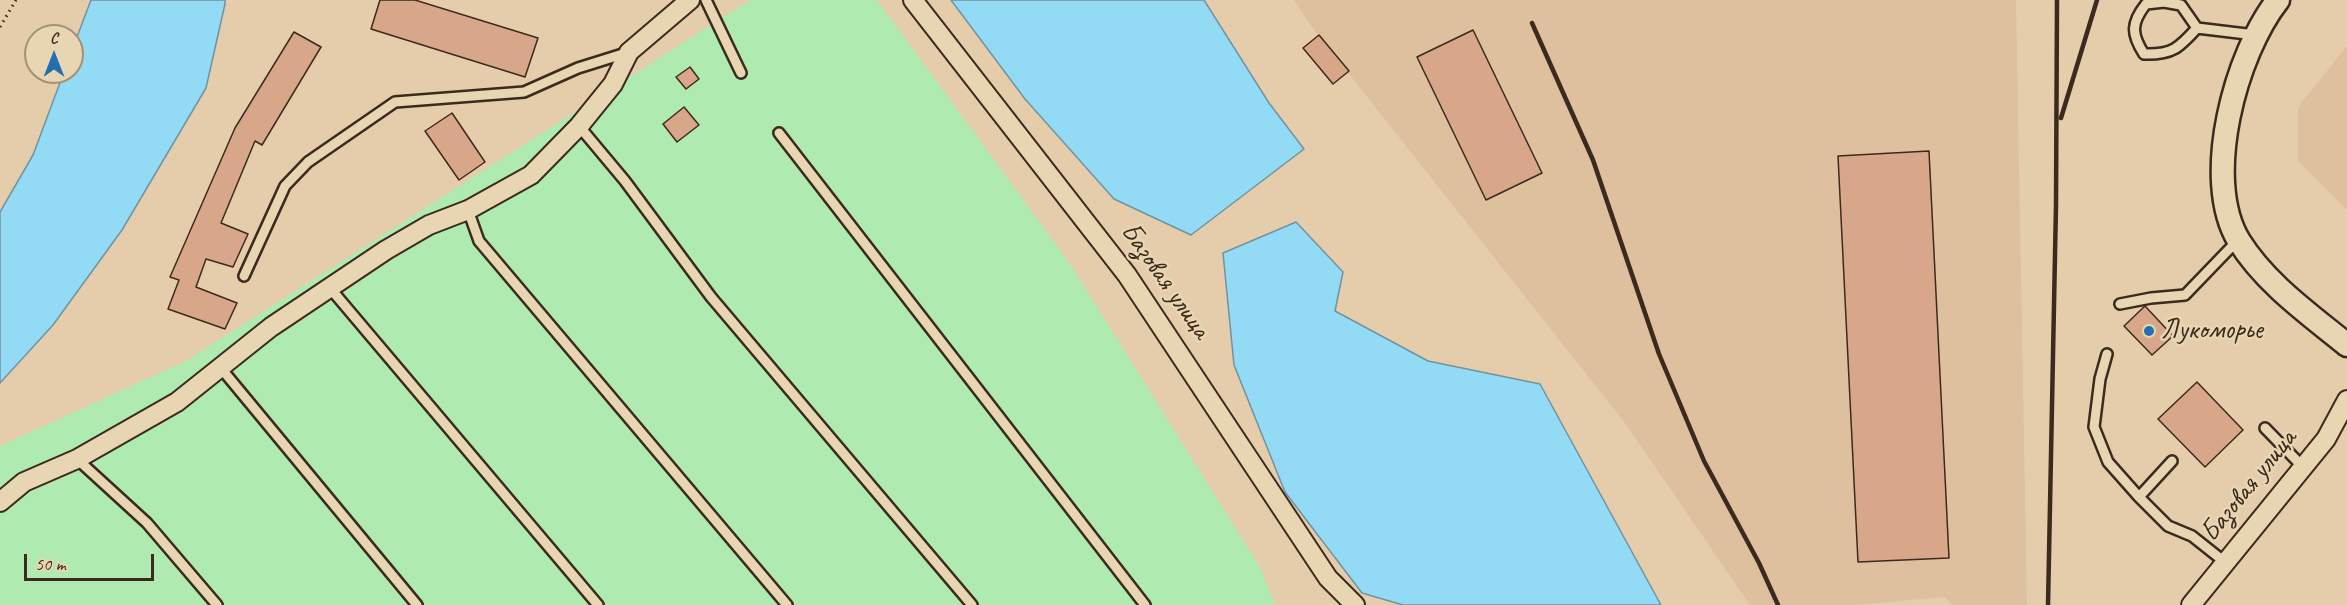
<!DOCTYPE html>
<html>
<head>
<meta charset="utf-8">
<style>
  body { margin:0 }
  #map { position:relative; width:2347px; height:605px; overflow:hidden; background:#e5cdab; font-family:Caveat,sans-serif }
  canvas { display:block }
  .north { position:absolute; left:24px; top:24px; width:60px; height:60px; box-sizing:border-box; background:#e8d6b3; border:2px solid #a39177; border-radius:50%; rotate:0deg; font-size:16px; font-weight:700; line-height:24px; text-align:center; color:#3b2a1e }
  .north::after { content:''; display:block; margin:auto; width:21px; height:27px; background:#1f6fb2; clip-path:polygon(50% 0,100% 100%,50% 72%,0 100%) }
  .scale { position:absolute; left:24px; top:554px; width:130px; height:27px; box-sizing:border-box; border:3px solid #3b2a1e; border-top:0; padding-left:8px; font-size:18px; line-height:21px; white-space:nowrap; color:#3b2a1e; -webkit-text-stroke:4px #e8d6b3; paint-order:stroke }
</style>
</head>
<body>
<div id="map">
<canvas width="2347" height="605"></canvas>
<div class="north">С</div>
<div class="scale">50 m</div>
</div>
<script>
const ctx = document.querySelector('canvas').getContext('2d');
ctx.lineJoin = 'round';
function fillPath(path, color) { ctx.fillStyle = color; ctx.fill(path, 'evenodd'); }
function trace(path, color, width, dash) { ctx.strokeStyle = color; ctx.lineWidth = width; ctx.lineCap = dash ? 'butt' : 'round'; ctx.setLineDash(dash || []); ctx.stroke(path); }
function write(font, color, halo, rows, align = 'center') {
  ctx.font = font + ' Caveat,sans-serif'; ctx.lineWidth = 5; ctx.setLineDash([]); ctx.textBaseline = 'middle'; ctx.strokeStyle = halo; ctx.fillStyle = color; for (const [text, x, y, turn = 0] of rows) {
    ctx.save(); ctx.translate(x, y); ctx.rotate((+turn || 0) * Math.PI / 180); ctx.textAlign = isNaN(turn) ? turn : align; if (halo) ctx.strokeText(text, 0, 0); ctx.fillText(text, 0, 0); ctx.restore();
  }
}
fillPath(new Path2D(`
  M1294,0H2016L2027,605H1952L1945,597L1854,605H1750L1625,423L1308,22Z
  M2347,46V210L2298,161V107Z`), '#debf9e');
fillPath(new Path2D(`
  M750,0H877L1068,261L1261,569L1275,605H0V446L186,361Z`), '#afebb0');
const water = new Path2D(`
  M91,0H225V4L206,88L122,230L53,325L0,383V212L33,155L64,72H72V50Z
  M951,0H1204L1269,103L1304,149L1191,235L1114,199L1025,99Z
  M1296,222L1343,272L1335,311L1428,361L1540,384L1661,605H1403L1362,593L1285,492L1234,365L1223,253Z`);
fillPath(water, '#93daf5');
trace(water, '#70949f', 1.5);
const building = new Path2D(`
  M380,0H415L538,38L525,77L371,29Z
  M1473,30L1542,173L1486,200L1417,57Z
  M294,32L321,47L262,145L255,141L221,223L248,234L233,267L206,259L196,287L237,303L225,329L168,309L179,280L170,277L235,128Z
  M1319,35L1349,71L1333,84L1303,48Z
  M690,67L699,79L686,89L676,77Z
  M684,107L699,125L677,142L663,124Z
  M452,113L485,162L459,180L425,131Z
  M1929,151L1949,558L1858,562L1838,156Z
  M2145,306L2173,336L2152,355L2124,326Z
  M2197,382L2243,430L2205,467L2158,419Z`);
fillPath(building, '#d8a78a');
trace(building, '#3b2a1e', 1.5);
const service = new Path2D(`
  M706,0L741,73
  M2197,28C2179,48 2172,55 2144,54C2131,34 2131,23 2146,4L2164,2L2181,5L2197,28L2255,35
  M579,126L625,181L711,297L972,605
  M779,133L1145,605
  M468,210L479,241L787,605
  M244,276L285,186L308,162L395,102L524,92L578,68L626,53
  M330,288L598,605
  M2120,304L2151,298L2185,295L2238,240
  M2107,354L2100,379L2094,427L2108,462L2139,497L2168,526L2192,536L2226,563
  M220,367L417,605
  M2265,428L2303,467
  M77,459L147,523L217,605
  M2139,497L2172,461`);
const minor = new Path2D(`
  M913,0L1127,275L1328,578L1355,605
  M0,502L24,482L77,459L177,402L271,327L386,250L429,225L468,210L531,175L579,126L613,84L629,52L690,0
  M2191,605L2326,439L2347,400`);
const tertiary = new Path2D(`
  M2278,0C2236,53 2201,179 2239,241C2265,283 2309,314 2347,345`);
trace(service, '#3b2a1e', 14);
trace(minor, '#3b2a1e', 22);
trace(tertiary, '#3b2a1e', 27);
trace(new Path2D(`
  M0,27L16,0`), '#3b2a1e', 3, [1.5, 4.5]);
trace(service, '#e8d6b3', 9);
trace(minor, '#e8d6b3', 18);
trace(tertiary, '#e8d6b3', 22);
trace(new Path2D(`
  M1532,23L1593,160L1659,354L1704,461L1759,563L1778,605
  M2061,118L2097,0
  M2048,605L2056,205L2057,0`), '#3b2a1e', 4.5);
for (const [x, y, r, color] of [
  [2149,331,6,"#1f6fb2"]
]) { const dot = new Path2D(); dot.arc(x, y, r, 0, 2 * Math.PI); ctx.fillStyle = color; ctx.fill(dot); trace(dot, '#e8d6b3', 2); }
write('28px', '#3b2a1e', '#e8d6b3', [
  ["Базовая улица",1165,281,55],
  ["Базовая улица",2249,486,-51]
]);
write('28px', '#3b2a1e', '#e8d6b3', [
  ["Лукоморье",2161,331]
], 'left');
</script>
</body>
</html>
